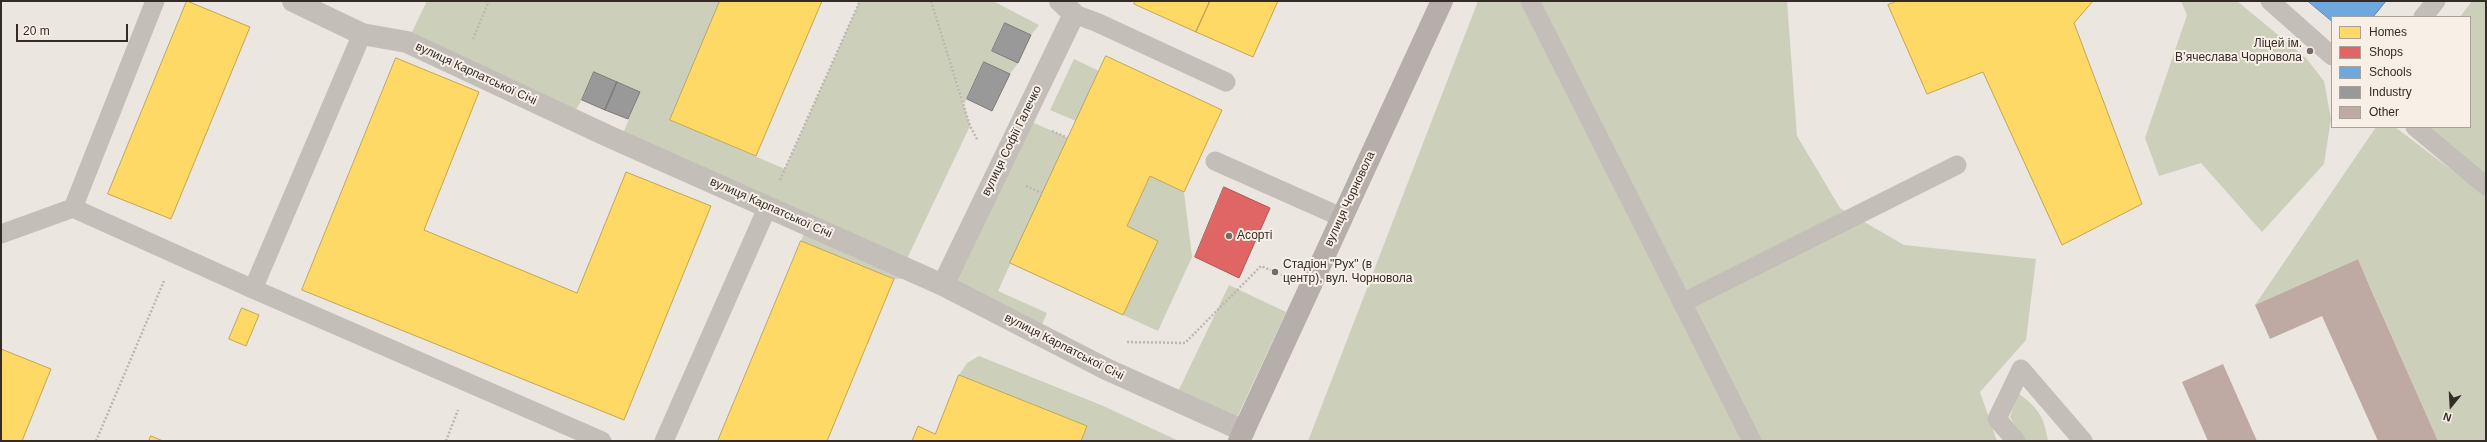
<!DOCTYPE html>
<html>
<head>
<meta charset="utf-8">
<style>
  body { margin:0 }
  #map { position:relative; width:2487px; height:442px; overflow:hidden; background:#ebe6e0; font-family:Arial,sans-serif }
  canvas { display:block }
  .frame { position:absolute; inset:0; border:2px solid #342b27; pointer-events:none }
  .legend { position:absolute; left:2331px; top:16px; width:140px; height:112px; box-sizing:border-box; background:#f8f0e7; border:1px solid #aaa19a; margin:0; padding:5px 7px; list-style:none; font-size:12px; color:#342b27 }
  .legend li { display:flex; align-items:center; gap:8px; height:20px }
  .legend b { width:20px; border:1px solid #aaa19a }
  .north { position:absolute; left:2431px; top:386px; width:40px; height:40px; -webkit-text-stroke:3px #f8f0e7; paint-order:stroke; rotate:198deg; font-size:11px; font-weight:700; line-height:16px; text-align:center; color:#342b27 }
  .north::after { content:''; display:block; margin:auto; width:14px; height:18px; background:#342b27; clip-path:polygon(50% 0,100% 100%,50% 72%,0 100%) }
  .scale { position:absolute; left:16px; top:24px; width:112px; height:18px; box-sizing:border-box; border:2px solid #342b27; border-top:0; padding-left:5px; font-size:12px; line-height:14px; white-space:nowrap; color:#342b27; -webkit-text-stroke:3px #f8f0e7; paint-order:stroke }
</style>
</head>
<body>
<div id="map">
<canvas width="2487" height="442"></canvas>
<div class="frame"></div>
<ul class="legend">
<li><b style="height:11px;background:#ffd966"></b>Homes</li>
<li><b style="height:11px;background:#e06666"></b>Shops</li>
<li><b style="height:11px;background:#6fa8dc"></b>Schools</li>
<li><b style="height:11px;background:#999"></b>Industry</li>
<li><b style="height:11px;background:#beaaa2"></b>Other</li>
</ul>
<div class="north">N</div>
<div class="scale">20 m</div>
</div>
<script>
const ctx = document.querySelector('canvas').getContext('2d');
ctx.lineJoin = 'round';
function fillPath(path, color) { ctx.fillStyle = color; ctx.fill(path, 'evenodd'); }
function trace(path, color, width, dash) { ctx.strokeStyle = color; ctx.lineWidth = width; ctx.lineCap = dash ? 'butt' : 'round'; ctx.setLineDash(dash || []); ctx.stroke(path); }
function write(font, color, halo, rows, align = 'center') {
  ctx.font = font + ' Arial,sans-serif'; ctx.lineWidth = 4; ctx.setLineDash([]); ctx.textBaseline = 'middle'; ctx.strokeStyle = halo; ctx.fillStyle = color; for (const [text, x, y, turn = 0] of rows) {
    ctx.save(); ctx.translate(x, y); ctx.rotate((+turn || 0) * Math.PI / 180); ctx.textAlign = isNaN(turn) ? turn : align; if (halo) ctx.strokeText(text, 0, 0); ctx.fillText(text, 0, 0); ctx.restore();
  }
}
fillPath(new Path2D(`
  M427,1H720L670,120L785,169L860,1H993L1039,25L1031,35L1005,23L992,51L1018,63L1010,74L984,62L964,104L948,53L970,126L903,267L620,141L640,92L594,72L582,100L570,118L407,42Z
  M1478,1H1787L1797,136L1840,208L1904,245L2036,259L2026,340L1980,392L1997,441H1308Z
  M2181,1H2237L2306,58L2324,81L2331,119L2324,164L2262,232L2201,163L2159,176L2145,138L2187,15Z
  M2472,1H2486V179L2425,127H2470V17H2460Z
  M1074,59L1099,71L1076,121L1050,110Z
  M1023,118L1068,138L998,291L1047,313L1038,334L943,285Z
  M2376,127H2395L2486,196V441H2438L2358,259L2255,305Z
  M1150,176L1184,192L1192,257L1158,331L1123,315L1157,241L1127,226Z
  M805,231L917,278L894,279L801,241Z
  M1229,285L1286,312L1233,426L1174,400Z
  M979,356L1101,405L1179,441H1081L1087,426L959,375L967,363Z
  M2018,393C2038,408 2044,416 2048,441H2023L2010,417Z`), '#ccd0ba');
const homes = new Path2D(`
  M187,1L250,27L171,219L108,194Z
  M720,1H822L756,156L670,120Z
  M1136,1H1210L1196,32L1134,4Z
  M1210,1H1278L1253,57L1196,32Z
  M1897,1H2093L2074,23L2142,204L2062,245L1983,72L1927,94L1888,5Z
  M1106,56L1222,110L1184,192L1150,176L1127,226L1158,241L1123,315L1010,263Z
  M396,58L479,92L424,230L577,293L626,172L711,206L624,420L302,290Z
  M801,241L894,279L827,441H718Z
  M242,308L259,315L246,346L229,339Z
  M1,349L51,369L22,441H1Z
  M959,375L1087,426L1081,441H912L918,426L935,434Z
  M151,436L163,441H149Z`);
fillPath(homes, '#ffd966');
trace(homes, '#c2a553', 1);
const shops = new Path2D(`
  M1224,187L1270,208L1239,278L1195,257Z`);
fillPath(shops, '#e06666');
trace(shops, '#ac5453', 1);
const schools = new Path2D(`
  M2308,1H2386L2373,17H2332V21Z`);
fillPath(schools, '#6fa8dc');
trace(schools, '#5d82a6', 1);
const industry = new Path2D(`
  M1005,23L1031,35L1018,63L992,51Z
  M984,62L1010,74L992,111L967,99Z
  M594,72L617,82L605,110L582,100Z
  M617,82L640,92L628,119L605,110Z`);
fillPath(industry, '#999');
trace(industry, '#7b7877', 1);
fillPath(new Path2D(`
  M2358,259L2373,294L2438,441H2378L2322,316L2270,339L2255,305Z
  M2223,364L2257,441H2208L2182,382Z`), '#beaaa2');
trace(new Path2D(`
  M931,1L970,126L978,141
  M473,39L489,1
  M1052,131L1068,138
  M780,180L860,1
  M1026,186L1042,193
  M1127,342L1185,343L1261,266L1282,275
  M96,441L164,281
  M446,441L458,410`), '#bdb7b2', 2.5, [2, 2]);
trace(new Path2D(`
  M155,1L73,208L253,289L602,441
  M1530,1L1752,441
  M2270,1L2332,56
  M1074,14L1096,22L1226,82
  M2423,17L2436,1
  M2415,127L2486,186
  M1215,161L1341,217
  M1,234L73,208
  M253,289L362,34
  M1682,303L1957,165
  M664,441L768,206
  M2016,441L1997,419L2021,369L2083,441`), '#c4beb9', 19);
trace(new Path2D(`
  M293,1L362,34L407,42L610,137L943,285L1106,369L1244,431
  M943,285L1074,14L1060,1`), '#c4beb9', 22);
trace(new Path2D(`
  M1239,441L1442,1`), '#b5aeaa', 22);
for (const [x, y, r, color] of [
  [2310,51,4,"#746c68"],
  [1229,236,4,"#746c68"],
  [1275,272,4,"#746c68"]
]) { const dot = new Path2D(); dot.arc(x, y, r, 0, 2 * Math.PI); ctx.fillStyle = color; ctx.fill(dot); trace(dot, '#f8f0e7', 1.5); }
write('12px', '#342b27', '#f8f0e7', [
  ["Ліцей ім.",2302,44,"right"],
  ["Вʼячеслава Чорновола",2302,58,"right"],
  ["Асорті",1237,236],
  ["Стадіон \"Рух\" (в",1283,265],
  ["центр), вул. Чорновола",1283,279]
], 'left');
write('12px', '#342b27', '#f8f0e7', [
  ["вулиця Карпатської Січі",476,74,25],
  ["вулиця Софії Галечко",1012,141,-64],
  ["вулиця Чорновола",1350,199,-65],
  ["вулиця Карпатської Січі",771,208,24],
  ["вулиця Карпатської Січі",1064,347,27]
]);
</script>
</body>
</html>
